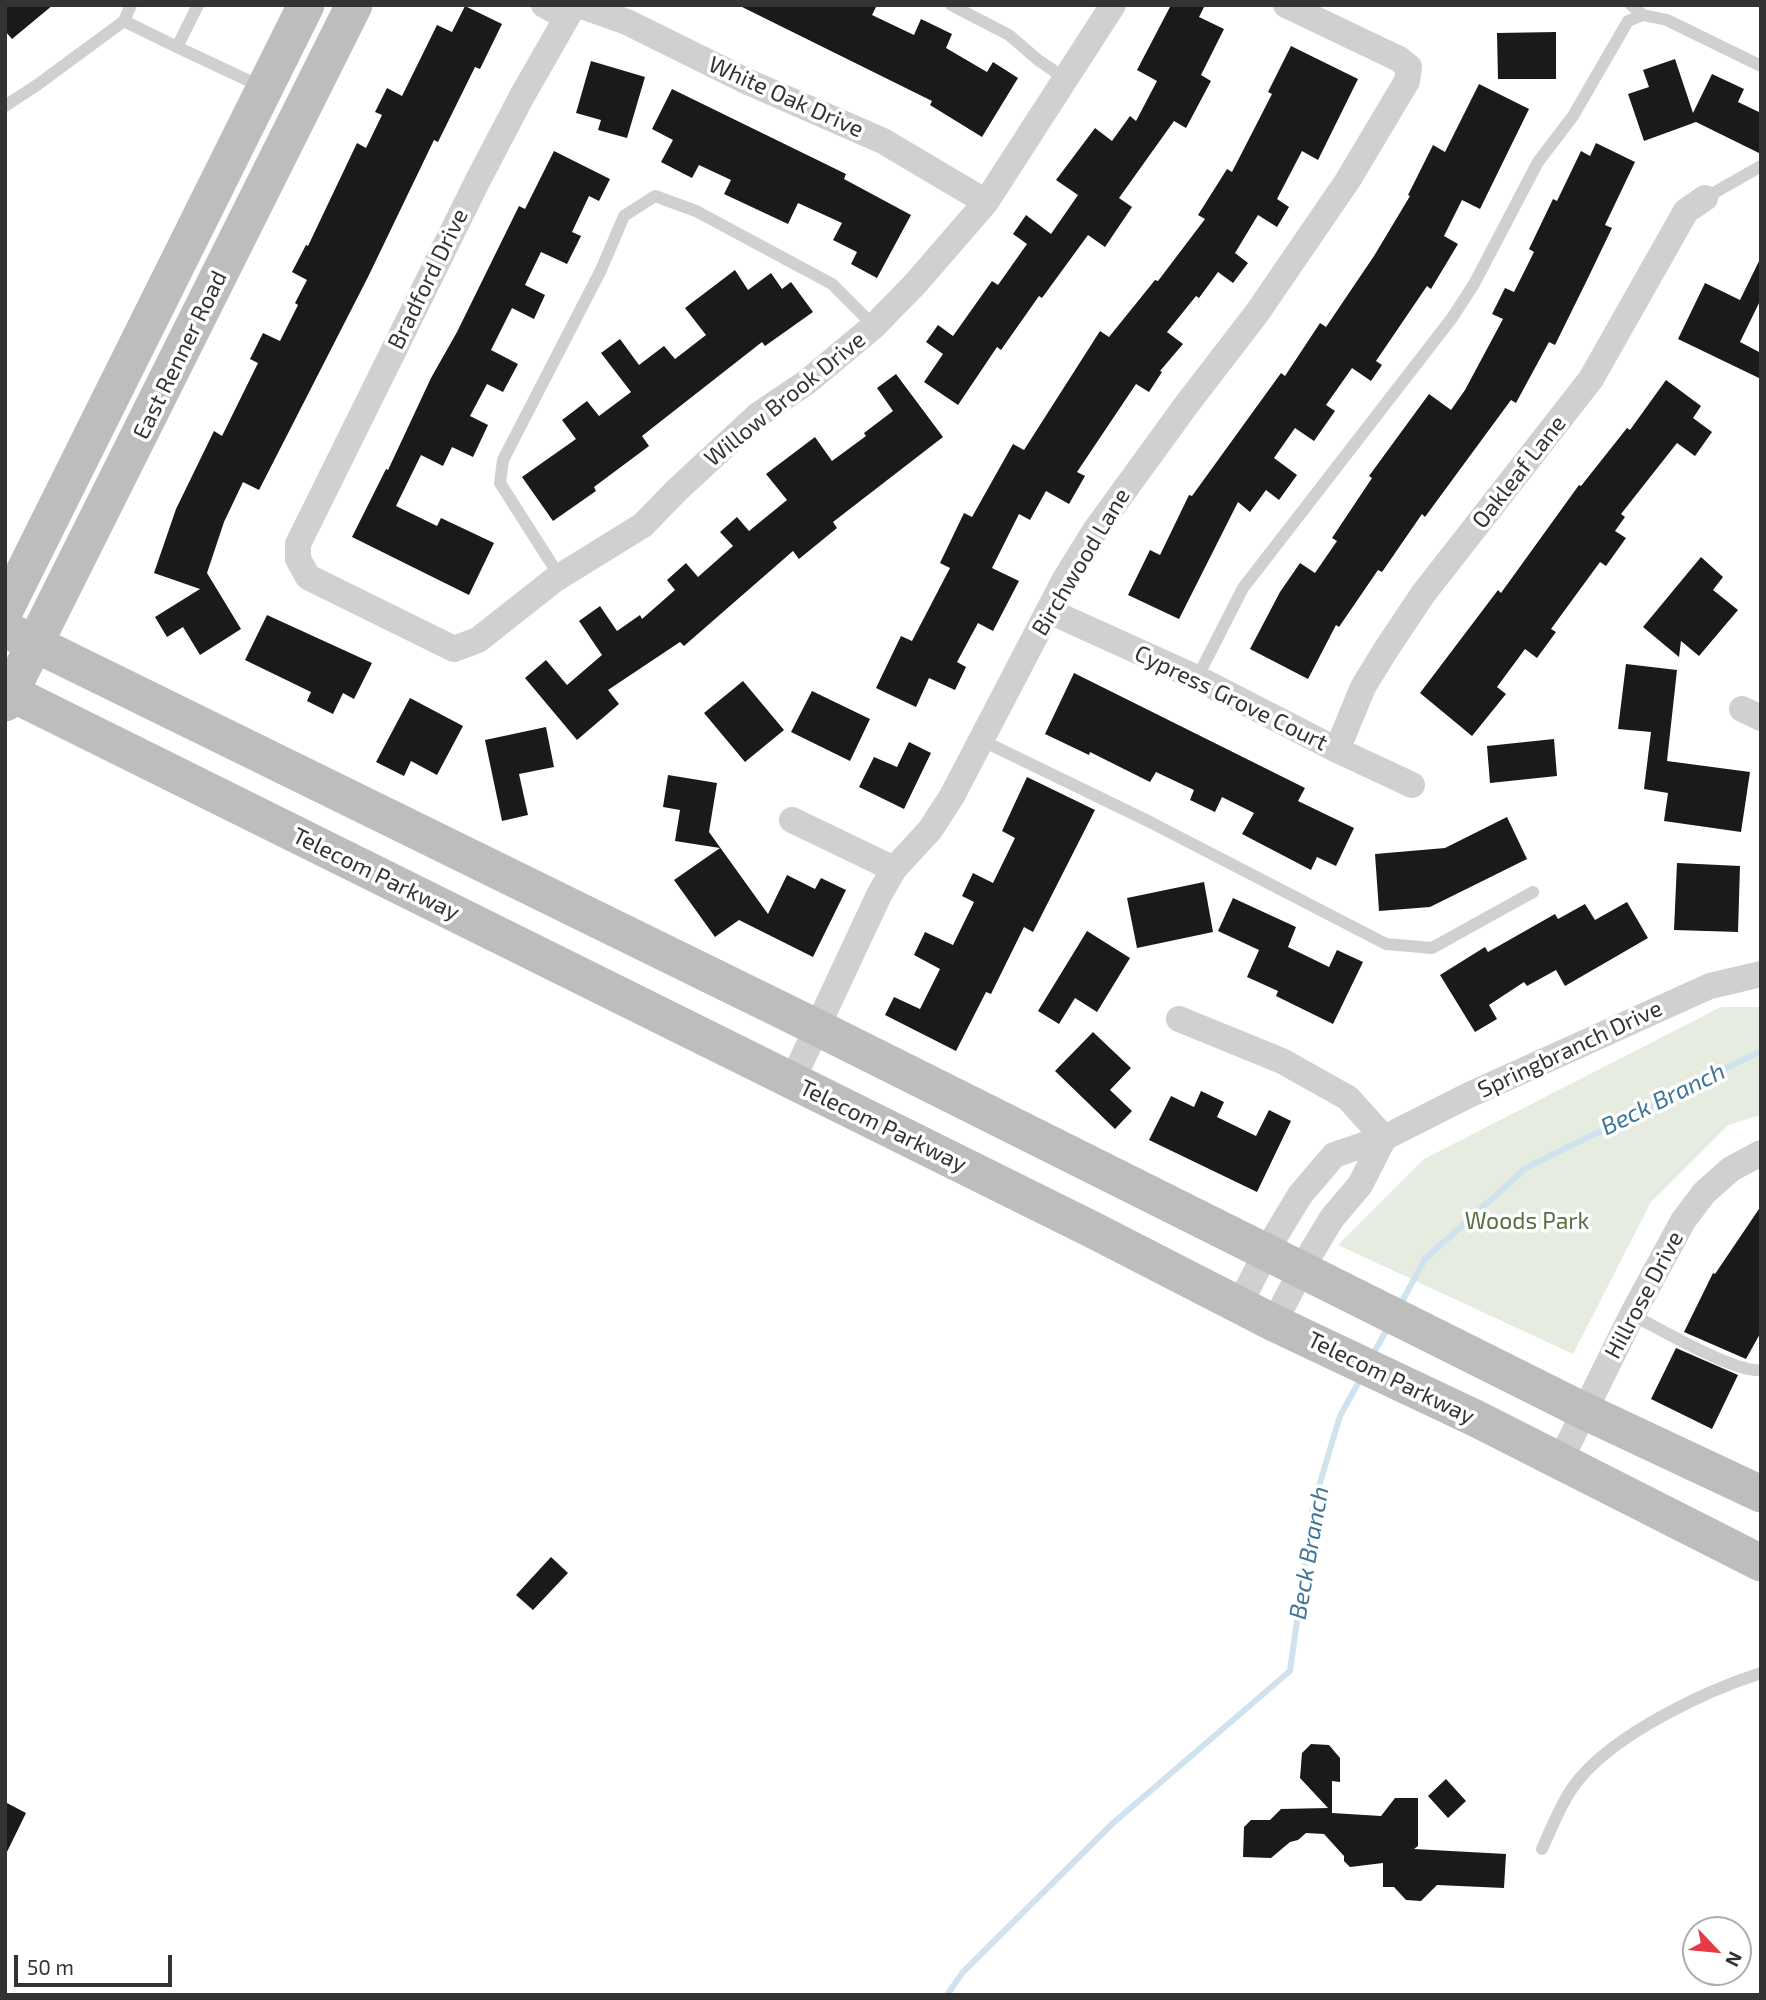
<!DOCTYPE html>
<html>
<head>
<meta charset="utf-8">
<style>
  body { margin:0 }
  #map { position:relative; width:1766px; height:2000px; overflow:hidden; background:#fff; font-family:"Exo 2",sans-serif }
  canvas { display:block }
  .frame { position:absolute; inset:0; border:7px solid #333; pointer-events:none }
  .north { position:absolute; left:1682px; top:1916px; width:70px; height:70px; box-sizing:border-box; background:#fff; border:2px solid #adadad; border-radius:50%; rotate:116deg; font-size:19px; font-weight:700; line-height:28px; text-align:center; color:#333 }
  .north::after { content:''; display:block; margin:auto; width:24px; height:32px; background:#e63946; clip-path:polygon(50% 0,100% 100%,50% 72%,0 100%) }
  .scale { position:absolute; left:14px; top:1955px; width:158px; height:32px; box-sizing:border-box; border:4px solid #333; border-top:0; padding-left:9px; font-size:21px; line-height:24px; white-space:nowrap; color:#333; -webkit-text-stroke:5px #fff; paint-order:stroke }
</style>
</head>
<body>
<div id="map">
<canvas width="1766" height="2000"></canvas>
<div class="frame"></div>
<div class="north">N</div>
<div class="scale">50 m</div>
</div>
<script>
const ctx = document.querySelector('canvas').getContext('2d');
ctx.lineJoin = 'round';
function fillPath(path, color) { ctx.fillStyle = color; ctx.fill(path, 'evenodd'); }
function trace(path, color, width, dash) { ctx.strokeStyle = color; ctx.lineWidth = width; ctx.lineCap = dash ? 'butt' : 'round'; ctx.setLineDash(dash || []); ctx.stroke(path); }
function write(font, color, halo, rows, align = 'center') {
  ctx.font = font + ' "Exo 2",sans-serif'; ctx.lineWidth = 7; ctx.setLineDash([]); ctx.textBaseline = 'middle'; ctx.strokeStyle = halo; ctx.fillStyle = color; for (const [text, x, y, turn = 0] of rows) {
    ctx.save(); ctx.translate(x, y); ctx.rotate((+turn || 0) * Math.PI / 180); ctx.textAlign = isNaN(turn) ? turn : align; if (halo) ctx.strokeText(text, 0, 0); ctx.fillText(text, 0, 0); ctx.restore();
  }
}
fillPath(new Path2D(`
  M1721,1007H1761V1115L1728,1125L1651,1202L1573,1354L1338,1245L1424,1159Z`), '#e6ecdf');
trace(new Path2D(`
  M1399,1307L1425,1259L1526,1168L1761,1051
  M1372,1356L1389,1326
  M947,1995L963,1972L1112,1824L1290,1671L1313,1506L1340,1416L1361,1378`), '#cfe2ee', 6);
fillPath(new Path2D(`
  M5,5H53L12,39L5,31Z
  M738,5H877L872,15L914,35L921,19L952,34L946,48L987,72L993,62L1018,78L982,137L930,105L932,101Z
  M1171,5H1205L1199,17L1224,29L1201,75L1211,81L1186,128L1174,121L1119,198L1132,207L1105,247L1088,235L1042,298L1039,296L1001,350L997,347L958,405L924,382L943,354L926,342L938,325L953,336L992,281L998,285L1027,244L1013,234L1026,215L1051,234L1078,195L1056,180L1095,128L1112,141L1130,116L1136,121L1157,81L1137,70Z
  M465,6L502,24L480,69L475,67L438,142L434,140L368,277L259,490L243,482L224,522L207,573L241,629L200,655L183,627L167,637L155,617L200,589L154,573L176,509L214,431L222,436L258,363L250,359L263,333L280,341L298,305L295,303L307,280L292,272L306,245L308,246L357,143L366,148L382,115L375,112L387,88L402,96L437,25L452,32Z
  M1556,32V79H1498L1497,33Z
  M1291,46L1358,79L1318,160L1302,151L1277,199L1289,207L1277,227L1258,215L1235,253L1248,263L1233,283L1218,272L1199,298L1196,296L1167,332L1183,344L1160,371L1162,372L1149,392L1136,384L1077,472L1085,476L1069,504L1046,491L1030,520L1019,514L992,568L1019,581L993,631L978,623L957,662L966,667L955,690L929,678L916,707L876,688L901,636L912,641L950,568L940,563L964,513L972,517L1013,444L1024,450L1100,331L1109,337L1155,280L1158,281L1205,219L1198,215L1227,169L1232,172L1272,94L1268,92Z
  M1675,59L1693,113L1712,74L1744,89L1738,102L1761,113V154L1696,122L1644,141L1628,94L1649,87L1643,70Z
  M591,61L645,77L627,138L598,130L601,120L576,113Z
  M1479,84L1529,109L1480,209L1462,200L1444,236L1458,244L1431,289L1427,286L1376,361L1382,365L1371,381L1352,368L1326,405L1335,411L1314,441L1295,428L1274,458L1297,475L1279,500L1266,490L1250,512L1238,502L1179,619L1128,595L1150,550L1160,555L1189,495L1192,496L1281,373L1285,376L1320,323L1326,327L1374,256L1410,196L1408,195L1433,145L1445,152Z
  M672,89L846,174L844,179L911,215L877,278L851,264L857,252L833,240L842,223L798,203L788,224L724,194L731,180L699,165L692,178L661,162L673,140L652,129Z
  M1596,143L1635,162L1605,225L1612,228L1588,278L1555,345L1549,342L1516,403L1511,400L1425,517L1422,514L1382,572L1378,570L1339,627L1336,625L1308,679L1250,649L1280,592L1300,563L1315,573L1337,541L1332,538L1372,478L1369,476L1429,394L1451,410L1465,390L1503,319L1492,314L1505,288L1514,292L1534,252L1529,249L1553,199L1557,201L1581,151L1590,156Z
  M554,151L610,179L599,201L589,196L572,232L581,236L567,264L541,252L525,285L545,295L534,319L512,308L491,350L518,364L503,392L487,384L470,416L488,425L473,457L452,447L443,466L421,455L396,506L437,526L441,518L494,543L469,595L352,537L386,469L388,470L431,378L457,332L519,206L525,209Z
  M1761,257V299L1740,342L1761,353V379L1678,339L1705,283L1740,300Z
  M735,270L748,290L771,273L782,289L791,282L813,312L765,346L762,342L642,436L649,446L594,487L596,491L553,521L522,477L576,439L562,420L587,401L599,416L631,392L601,353L620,339L639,365L664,346L675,359L706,335L685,308Z
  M896,374L943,437L833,522L837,528L799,559L793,551L684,646L680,642L608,690L619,704L577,740L525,678L546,660L567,685L602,655L579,621L600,606L617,631L640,615L642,619L675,590L667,580L686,563L698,577L733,546L720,532L737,517L749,531L787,500L766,474L815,437L832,461L866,436L864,433L893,411L877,388Z
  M1666,380L1701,406L1693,418L1712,432L1695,456L1677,443L1621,514L1625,517L1615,531L1626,538L1606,566L1600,562L1551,629L1556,632L1537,658L1525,649L1497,687L1506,694L1472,736L1420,693L1498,590L1501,593L1579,485L1581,486L1627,428L1630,430Z
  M1701,557L1723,577L1713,590L1738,610L1699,656L1681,641L1679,657L1643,627Z
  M267,615L372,663L354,699L343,693L333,714L307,701L311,692L245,660Z
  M1626,664L1677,670L1667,761L1750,772L1741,832L1664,821L1668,793L1644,789L1651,732L1618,729Z
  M1074,673L1305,788L1298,801L1354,828L1336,866L1317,857L1311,870L1242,834L1254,813L1222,797L1215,812L1190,800L1194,790L1156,772L1150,782L1090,752L1089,755L1045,734Z
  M743,681L784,730L745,762L704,713Z
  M812,691L870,719L850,761L791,732Z
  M410,698L463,726L437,775L411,761L404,776L376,762Z
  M546,727L554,767L519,774L528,815L502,821L485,740Z
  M1554,739L1557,776L1490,783L1487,746Z
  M909,742L931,753L904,809L859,787L874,757L897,767Z
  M668,775L717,783L709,832L768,914L787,875L815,889L821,878L846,890L813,957L739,920L715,937L674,880L720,848L675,841L680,810L663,807Z
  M1027,777L1095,810L1033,932L1024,927L991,994L986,992L956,1051L885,1015L894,997L920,1009L940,969L914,955L925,932L953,945L974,902L962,896L973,873L993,883L1015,838L1002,831Z
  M1507,817L1527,859L1430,907L1379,911L1375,854L1445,848Z
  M1677,863L1740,866L1738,932L1674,930Z
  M1204,882L1213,932L1137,948L1127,898Z
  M1233,898L1296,927L1288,947L1329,967L1337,950L1363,962L1333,1024L1276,996L1278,991L1247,977L1259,950L1218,931Z
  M1627,902L1648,938L1565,986L1556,970L1527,986L1524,982L1489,1005L1497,1019L1475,1032L1440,975L1485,947L1488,952L1555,914L1558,919L1585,904L1595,920Z
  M1087,931L1130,958L1097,1012L1075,998L1059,1024L1038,1011Z
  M1093,1032L1131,1068L1110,1090L1132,1111L1115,1129L1055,1071Z
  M1201,1091L1224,1102L1217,1117L1256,1136L1269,1110L1291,1121L1257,1192L1149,1140L1171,1096L1194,1107Z
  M1761,1206V1332L1746,1359L1684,1332L1713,1273L1715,1274Z
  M1676,1348L1738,1375L1712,1429L1651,1399Z
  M551,1557L568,1573L533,1610L516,1595Z
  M1311,1744L1329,1745L1340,1758V1782L1332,1781V1813L1381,1816L1395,1798H1418V1846L1414,1849L1506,1854L1504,1888L1437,1885L1421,1901L1406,1900L1394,1887H1383V1863L1350,1867L1344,1861V1856L1324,1834L1306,1833L1298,1840L1290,1842L1271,1858L1243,1857L1244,1827L1251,1820H1270L1281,1809L1328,1808L1300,1778L1302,1753Z
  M1446,1779L1466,1801L1448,1818L1428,1796Z
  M5,1802L26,1813L5,1856Z`), '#1a1a1a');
trace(new Path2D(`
  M131,5L124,21L177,47
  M198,5L177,47L262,87
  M951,5L1009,35L1038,60L1066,79
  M1631,5L1643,15
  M5,106L37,85L124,21
  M1705,198L1761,166
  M560,577L500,483L503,460L601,270L624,216L655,196L696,211L832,284L874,326
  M1197,678L1243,588L1452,318L1474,284L1538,162L1573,116L1628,21L1643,15L1667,20L1761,66
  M981,740L1150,822L1386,944L1432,948L1533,892
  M1632,1315C1659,1328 1734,1373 1761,1370
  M1542,1849C1553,1825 1563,1798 1580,1778C1619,1732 1705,1691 1761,1673`), '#d0d0d0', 12);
trace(new Path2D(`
  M544,5L553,10L570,5
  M574,5L522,96L478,180L298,544V559L308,577L454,649L478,640L554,580L643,525L677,490L758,415L807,382L874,326L916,283L986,202L1113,5
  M579,5L627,22L746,81L883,141L986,202
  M1049,611L1197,678L1337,750L1412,785
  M1742,709L1761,718
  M1337,750L1363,687L1385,651L1423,594L1591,379L1686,211L1705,198
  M792,820L894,869
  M1179,1019L1282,1061L1348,1098L1384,1138
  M792,1081L879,895L894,869L930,830L952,796L1065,579L1094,532L1187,404L1257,313L1348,180L1407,81L1409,67L1399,59L1286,5
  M1239,1305L1271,1243L1300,1195L1334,1155L1384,1138L1469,1095L1710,986L1761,974
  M1274,1323L1306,1261L1332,1218L1360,1185L1384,1138
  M1559,1463L1632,1315L1683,1221L1704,1193L1731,1169L1761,1153`), '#d0d0d0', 26);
trace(new Path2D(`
  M5,610L306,5
  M5,629L818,1028L1584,1411L1761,1494
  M5,690L1095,1231L1274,1323L1477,1419L1761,1563
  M5,703L354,5`), '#bdbdbd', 37);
write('23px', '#333', '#fff', [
  ["White Oak Drive",786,97,24],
  ["Bradford Drive",428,279,-64],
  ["East Renner Road",180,355,-64],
  ["Willow Brook Drive",785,399,-39],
  ["Oakleaf Lane",1519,472,-52],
  ["Birchwood Lane",1081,562,-59],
  ["Cypress Grove Court",1231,698,26],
  ["Telecom Parkway",376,874,26],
  ["Springbranch Drive",1570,1049,-25],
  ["Telecom Parkway",883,1126,26],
  ["Hillrose Drive",1644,1295,-62],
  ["Telecom Parkway",1391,1378,26]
]);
write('23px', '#56703f', '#fff', [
  ["Woods Park",1527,1221]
]);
write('italic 24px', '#3f7597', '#fff', [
  ["Beck Branch",1663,1099,-26],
  ["Beck Branch",1309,1553,-80]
]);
</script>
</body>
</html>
